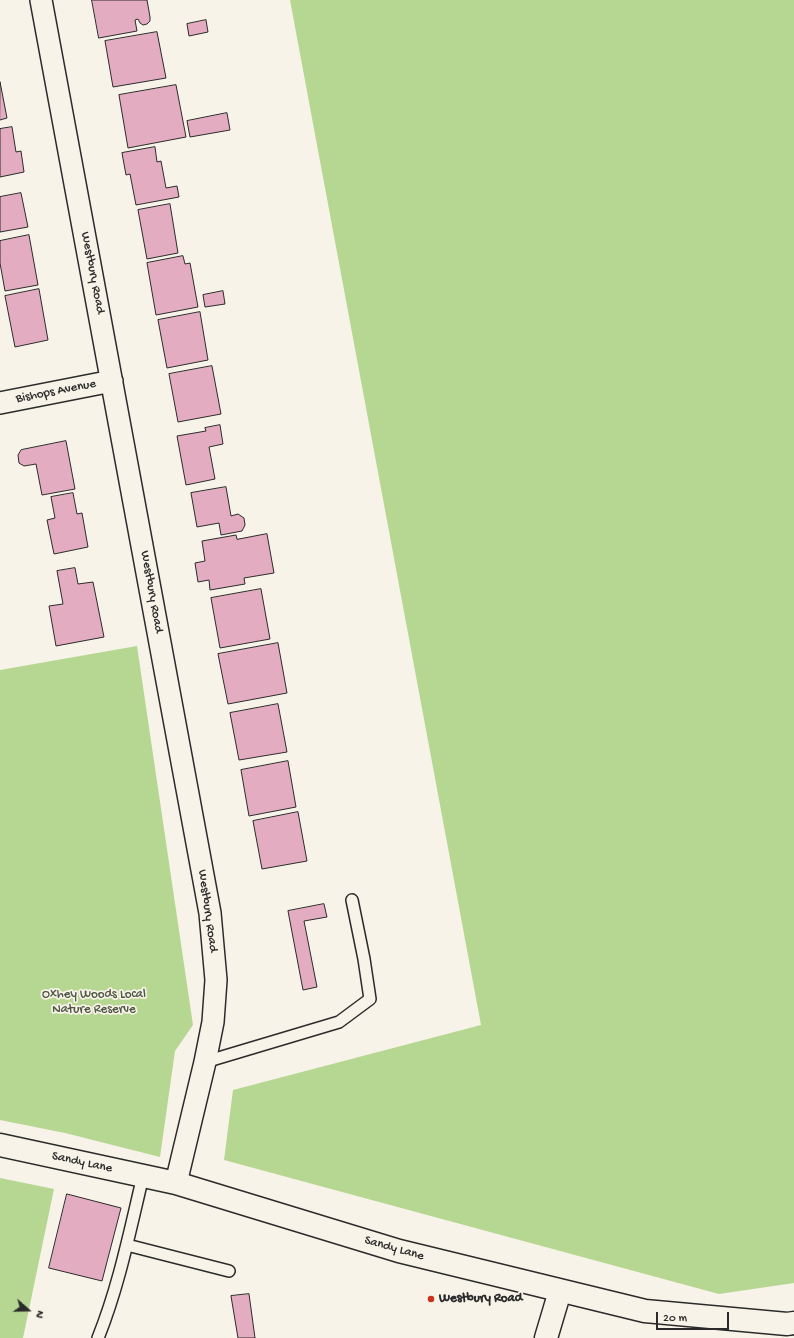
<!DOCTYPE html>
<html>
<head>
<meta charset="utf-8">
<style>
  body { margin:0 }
  #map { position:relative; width:794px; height:1338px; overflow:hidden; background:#f7f3e8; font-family:"Gochi Hand",sans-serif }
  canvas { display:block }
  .north { position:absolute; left:8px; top:1290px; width:40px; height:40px; -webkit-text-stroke:3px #f7f3e8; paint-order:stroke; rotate:110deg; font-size:11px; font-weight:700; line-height:16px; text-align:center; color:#2b2b2b }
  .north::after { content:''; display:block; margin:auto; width:14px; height:18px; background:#2b2b2b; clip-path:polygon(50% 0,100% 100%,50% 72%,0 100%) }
  .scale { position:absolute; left:656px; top:1312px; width:73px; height:18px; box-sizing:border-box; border:2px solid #2b2b2b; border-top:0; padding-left:5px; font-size:12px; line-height:14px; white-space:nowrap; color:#2b2b2b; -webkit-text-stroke:3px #f7f3e8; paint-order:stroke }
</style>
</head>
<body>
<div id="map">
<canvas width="794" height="1338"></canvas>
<div class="north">N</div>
<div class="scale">20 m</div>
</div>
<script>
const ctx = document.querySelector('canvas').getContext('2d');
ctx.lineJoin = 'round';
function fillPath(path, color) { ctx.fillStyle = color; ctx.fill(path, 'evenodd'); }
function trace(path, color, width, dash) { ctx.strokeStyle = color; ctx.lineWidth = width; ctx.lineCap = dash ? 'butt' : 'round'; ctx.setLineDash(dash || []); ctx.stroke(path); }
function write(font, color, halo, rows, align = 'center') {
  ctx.font = font + ' "Gochi Hand",sans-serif'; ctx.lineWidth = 3.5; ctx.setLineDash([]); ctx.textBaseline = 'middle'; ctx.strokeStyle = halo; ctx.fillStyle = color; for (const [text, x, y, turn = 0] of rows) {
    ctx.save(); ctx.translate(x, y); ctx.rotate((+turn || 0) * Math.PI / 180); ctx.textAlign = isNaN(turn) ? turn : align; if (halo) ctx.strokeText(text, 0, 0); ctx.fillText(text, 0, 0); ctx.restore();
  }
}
fillPath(new Path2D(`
  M290,0H794V1283L719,1294L224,1160L233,1090L481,1025Z
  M137,646L193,1025L175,1051L160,1157L65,1133L0,1120V670Z
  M0,1178L54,1189L23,1338H0Z`), '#b6d791');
const building = new Path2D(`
  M92,0H147L150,17V21L147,24L143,25L140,23L138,19L135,20L137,31L99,38Z
  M206,20L208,32L189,36L187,24Z
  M157,32L166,78L113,87L105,41Z
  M0,82L7,118L0,120Z
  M176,85L186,137L128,148L119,95Z
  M227,113L230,130L190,137L187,121Z
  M12,127L16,152L21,151L24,172L0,177V129Z
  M155,147L157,162L161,161L166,188L177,186L179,197L136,205L130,174L126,175L122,153Z
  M21,193L28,227L0,232V197Z
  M170,204L178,253L147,259L138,210Z
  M29,235L38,285L5,291L0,263V241Z
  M183,256L185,264L190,263L198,307L156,315L147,263Z
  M39,289L48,340L15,347L5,296Z
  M223,291L225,304L205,307L203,295Z
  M200,312L208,360L167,368L158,320Z
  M212,366L221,414L178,422L169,374Z
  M220,425L223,444L209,447L215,479L186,485L177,436L206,431L205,428Z
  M66,441L75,489L42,495L36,464L24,466L19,463L18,455L21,450Z
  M226,487L231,516L238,514L244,518L245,525L242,531L221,535L219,523L197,527L191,493Z
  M73,493L77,514L82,513L88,547L54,554L47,520L55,518L51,497Z
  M267,534L274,573L244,578L245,584L210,590L209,580L198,582L195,563L205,561L202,541L236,535L237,539Z
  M75,568L78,584L93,582L104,637L56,646L49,606L63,604L57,571Z
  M261,589L270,639L220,648L211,598Z
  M278,643L287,693L228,704L218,654Z
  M278,704L287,752L239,760L230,713Z
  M288,761L296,807L249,816L241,770Z
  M298,812L307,861L262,869L253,821Z
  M324,904L327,917L304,921L317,987L303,990L288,911Z
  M67,1194L121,1208L102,1281L49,1268Z
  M249,1294L255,1338H238L231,1296Z`);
fillPath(building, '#e4acc0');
trace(building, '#2b2b2b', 1);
const service = new Path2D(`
  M205,1062L339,1022L370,999L364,959L352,900
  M127,1245L229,1271
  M98,1338C119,1286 130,1230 143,1176`);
const minor = new Path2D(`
  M41,0L210,913L216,980L213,1022L205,1062L176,1183
  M0,403L112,381`);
const tertiary = new Path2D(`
  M546,1338L560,1291`);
const primary = new Path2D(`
  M0,1145L176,1183L399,1251L645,1311L787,1324L794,1323`);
trace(service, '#2b2b2b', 14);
trace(minor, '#2b2b2b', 24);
trace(tertiary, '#2b2b2b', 25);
trace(primary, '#2b2b2b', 25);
trace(service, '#f7f3e8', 11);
trace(minor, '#f7f3e8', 21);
trace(tertiary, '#f7f3e8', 22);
trace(primary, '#f7f3e8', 22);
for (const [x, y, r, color] of [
  [431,1299,4,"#c8321e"]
]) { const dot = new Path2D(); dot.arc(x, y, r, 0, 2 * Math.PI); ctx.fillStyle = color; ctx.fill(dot); trace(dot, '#f7f3e8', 1.5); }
write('13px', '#2b2b2b', '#f7f3e8', [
  ["Westbury Road",92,273,79],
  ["Bishops Avenue",56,392,-11],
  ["Westbury Road",151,592,80],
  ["Westbury Road",207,911,82],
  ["Sandy Lane",82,1163,12],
  ["Sandy Lane",394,1249,16]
]);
write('13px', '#4e5644', '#f7f3e8', [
  ["Oxhey Woods Local",94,995],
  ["Nature Reserve",94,1010]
]);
write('bold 13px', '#2b2b2b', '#f7f3e8', [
  ["Westbury Road",439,1299]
], 'left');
</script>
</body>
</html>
